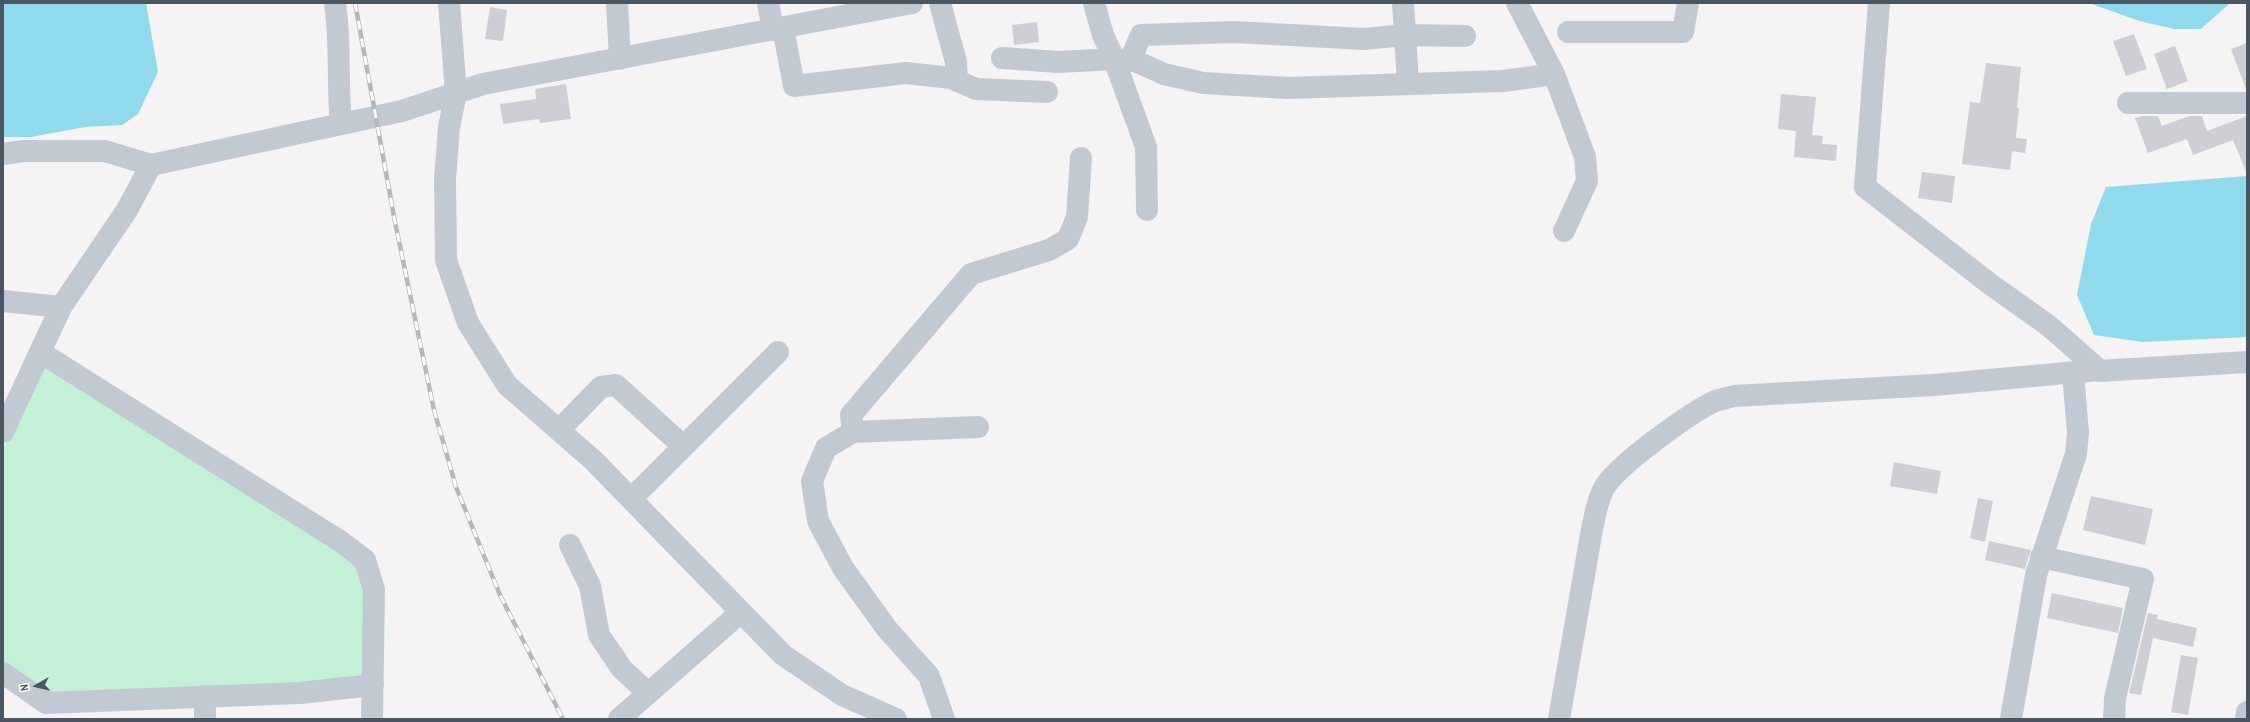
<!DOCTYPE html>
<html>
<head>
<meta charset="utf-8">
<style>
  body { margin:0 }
  #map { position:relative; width:2250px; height:722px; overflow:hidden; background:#f5f3f3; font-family:"Archivo Narrow",sans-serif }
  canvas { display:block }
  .frame { position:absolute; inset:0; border:4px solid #4a5661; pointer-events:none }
  .north { position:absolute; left:16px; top:666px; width:40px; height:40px; -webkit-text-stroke:3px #fff; paint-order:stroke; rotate:262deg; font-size:11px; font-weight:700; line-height:16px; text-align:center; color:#4a5661 }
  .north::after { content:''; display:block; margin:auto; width:14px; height:18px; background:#4a5661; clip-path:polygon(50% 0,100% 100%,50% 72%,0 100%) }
</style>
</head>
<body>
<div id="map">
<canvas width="2250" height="722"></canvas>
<div class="frame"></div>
<div class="north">N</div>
</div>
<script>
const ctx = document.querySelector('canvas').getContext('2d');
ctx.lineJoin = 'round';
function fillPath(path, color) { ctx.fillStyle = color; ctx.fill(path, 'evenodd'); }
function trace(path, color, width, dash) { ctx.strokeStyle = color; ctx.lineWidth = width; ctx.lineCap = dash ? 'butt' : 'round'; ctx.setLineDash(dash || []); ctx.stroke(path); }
fillPath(new Path2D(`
  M46,364L361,567L366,593L365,682L47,698L3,666V449Z`), '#c3f1d5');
fillPath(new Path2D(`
  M3,3H146L158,72L138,114L122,125L85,127L31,137H3Z
  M2089,3H2230L2201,29H2174L2139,21Z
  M2247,176V337L2143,342L2094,335L2077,295L2091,224L2106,187Z`), '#90daee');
fillPath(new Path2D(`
  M490,7L507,10L503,41L485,39Z
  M1037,22L1039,42L1014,45L1012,25Z
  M2134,34L2147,69L2126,76L2113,41Z
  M2247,43V89H2246L2231,49Z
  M2175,46L2188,81L2167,89L2154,54Z
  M1986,63L2021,67L2017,108H2019L2016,138L2027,139L2025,153L2012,151L2010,170L1962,164L1970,102L1980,103Z
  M566,84L571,119L540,123L539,119L503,124L500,104L536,99L535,89Z
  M1781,94L1816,97L1812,135L1823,136L1822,144L1837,145L1836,161L1794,157L1796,131L1778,129Z
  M2142,116H2158L2162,126L2189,116H2202L2207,131L2247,116V174L2233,140L2193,155L2187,139L2148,153L2135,118Z
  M1922,172L1955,176L1952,203L1918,198Z
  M1894,462L1941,471L1937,494L1890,486Z
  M2091,496L2153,509L2145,545L2083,530Z
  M1978,498L1993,501L1985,542L1970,538Z
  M1989,541L2031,550L2025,569L1985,560Z
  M2052,593L2123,608L2118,633L2047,618Z
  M2148,613L2158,615L2157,619L2197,628L2193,647L2153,638L2141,695L2129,693Z
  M2181,655L2198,658L2188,715L2171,712Z`), '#cdcfd5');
trace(new Path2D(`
  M335,3C341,43 337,83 341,123
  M449,3L456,93L449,127L445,179L446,260L468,323L507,385L593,460L783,655L842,695L896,719
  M617,3L620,59
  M768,3L773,30
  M940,3L956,62L957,81
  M1094,3L1103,35L1114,59L1146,147L1147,210
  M1403,3L1408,83
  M1517,3L1554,74L1585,157L1587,181L1564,231
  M783,28L794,86L906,73L951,78L976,89L1047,92
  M1568,32H1683L1688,3
  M1002,58L1058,62L1114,59L1135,61L1164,74L1203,83L1288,88L1503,81L1554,74
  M1130,61L1141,35L1235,32L1364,39L1404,35L1465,36
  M2128,103H2247
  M3,154L24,151H105L151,165L402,111L483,84L912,3
  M3,301L61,307
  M40,352L340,541L365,560L374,590L372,719
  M2099,371L2247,362
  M559,430L601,387L616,385L683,446
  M3,432L61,307L127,210L151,165
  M853,432L978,427
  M631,499L778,352
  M570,545L590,586L599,635L622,669L648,693
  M2041,557L2143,579L2115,698L2114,719
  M3,673L46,703L300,693L373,685
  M205,696V719
  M619,719L741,612
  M944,719L929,676L887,629L843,568L818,521L812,481L826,448L853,432L851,415L971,274L1049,250L1068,239L1077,217L1081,158
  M1559,719L1592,529C1595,515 1597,501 1604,488C1617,465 1689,414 1713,402C1720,399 1727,398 1734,396L1934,385L2099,370L2049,326L1990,284L1865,187L1879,3
  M2011,719L2036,575L2076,454L2078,433L2073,373
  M2246,719L2247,712`), '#c1cad2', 22);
const rail = new Path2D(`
  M355,3L395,222L434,410L456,487L500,595L563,719`);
trace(rail, '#b5b8bd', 4.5);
trace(rail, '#fff', 3, [9]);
</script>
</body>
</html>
